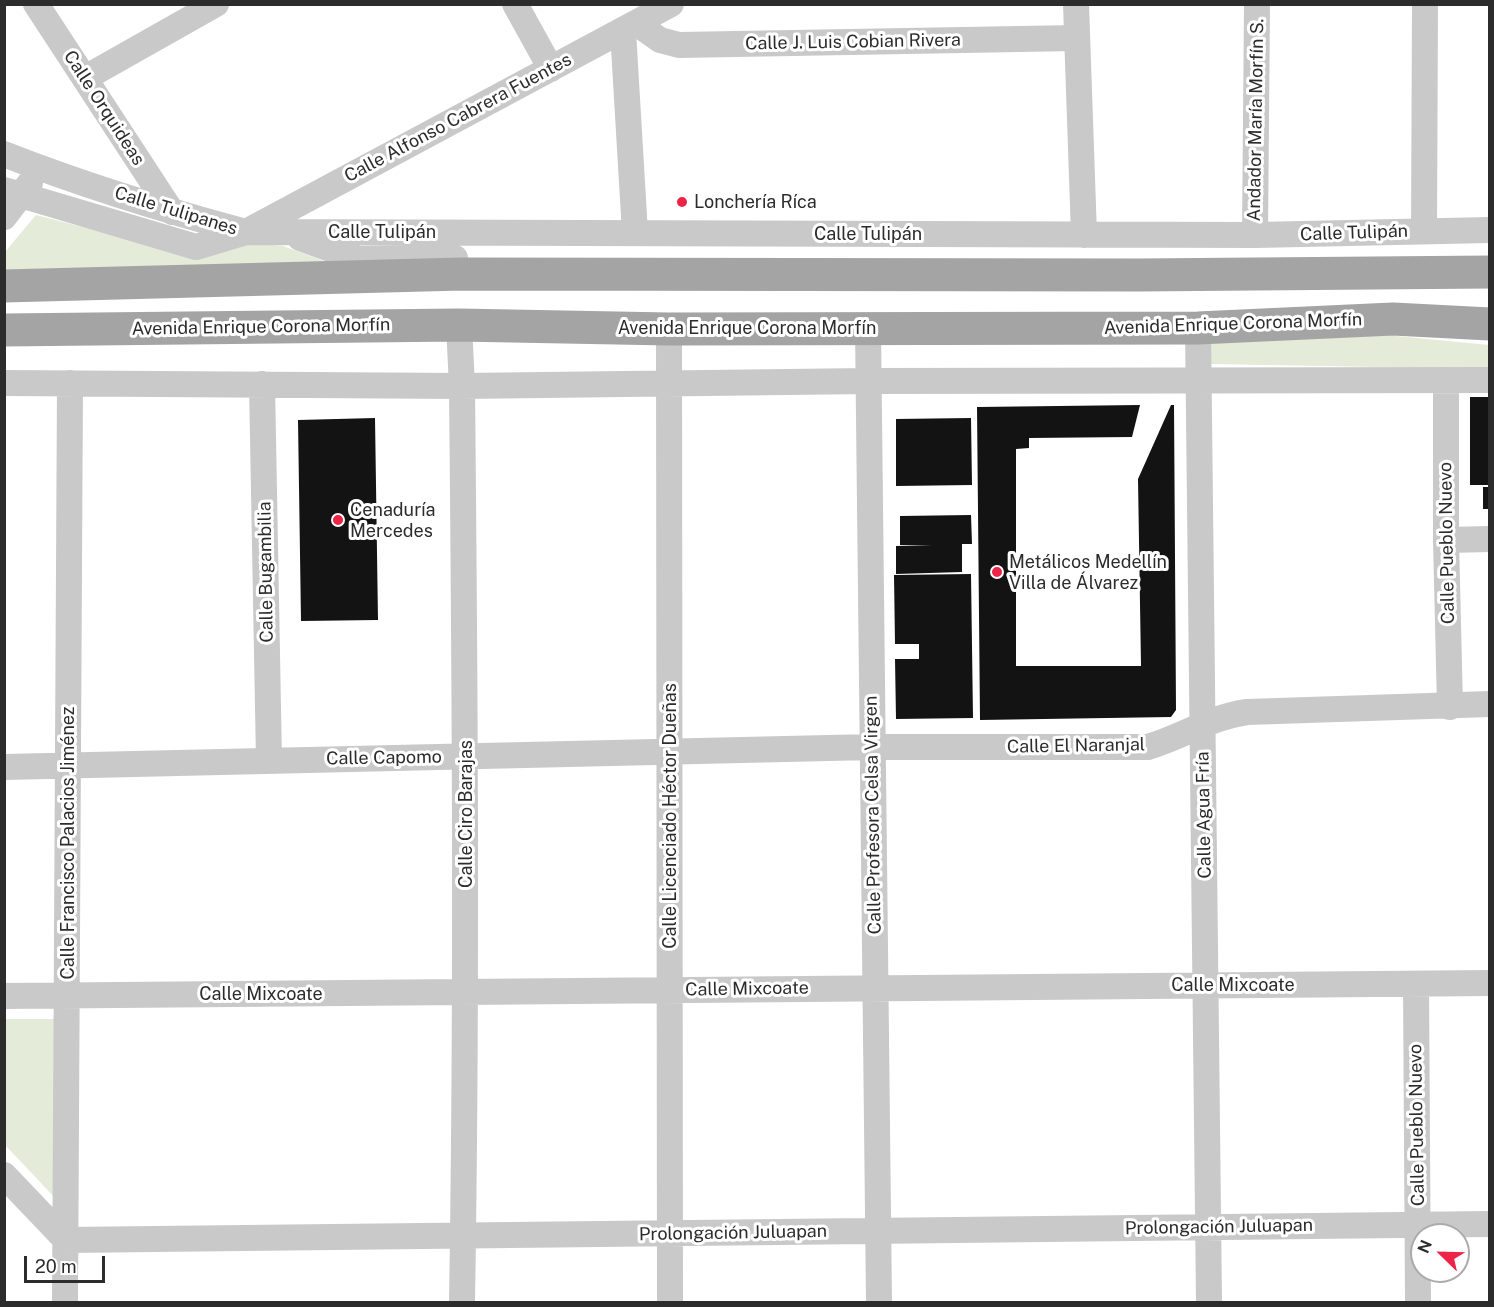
<!DOCTYPE html>
<html>
<head>
<meta charset="utf-8">
<style>
  body { margin:0 }
  #map { position:relative; width:1494px; height:1307px; overflow:hidden; background:#fff; font-family:"Public Sans",sans-serif }
  canvas { display:block }
  .frame { position:absolute; inset:0; border:6px solid #2c2c2c; pointer-events:none }
  .north { position:absolute; left:1410px; top:1223px; width:60px; height:60px; box-sizing:border-box; background:#fff; border:2px solid #ababab; border-radius:50%; rotate:293deg; font-size:16px; font-weight:700; line-height:24px; text-align:center; color:#2c2c2c }
  .north::after { content:''; display:block; margin:auto; width:21px; height:27px; background:#ed2347; clip-path:polygon(50% 0,100% 100%,50% 72%,0 100%) }
  .scale { position:absolute; left:24px; top:1256px; width:81px; height:27px; box-sizing:border-box; border:3px solid #2c2c2c; border-top:0; padding-left:8px; font-size:18px; line-height:21px; white-space:nowrap; color:#2c2c2c; -webkit-text-stroke:4px #fff; paint-order:stroke }
</style>
</head>
<body>
<div id="map">
<canvas width="1494" height="1307"></canvas>
<div class="frame"></div>
<div class="north">N</div>
<div class="scale">20 m</div>
</div>
<script>
const ctx = document.querySelector('canvas').getContext('2d');
ctx.lineJoin = 'round';
function fillPath(path, color) { ctx.fillStyle = color; ctx.fill(path, 'evenodd'); }
function trace(path, color, width, dash) { ctx.strokeStyle = color; ctx.lineWidth = width; ctx.lineCap = dash ? 'butt' : 'round'; ctx.setLineDash(dash || []); ctx.stroke(path); }
function write(font, color, halo, rows, align = 'center') {
  ctx.font = font + ' "Public Sans",sans-serif'; ctx.lineWidth = 6; ctx.setLineDash([]); ctx.textBaseline = 'middle'; ctx.strokeStyle = halo; ctx.fillStyle = color; for (const [text, x, y, turn = 0] of rows) {
    ctx.save(); ctx.translate(x, y); ctx.rotate((+turn || 0) * Math.PI / 180); ctx.textAlign = isNaN(turn) ? turn : align; if (halo) ctx.strokeText(text, 0, 0); ctx.fillText(text, 0, 0); ctx.restore();
  }
}
fillPath(new Path2D(`
  M36,215L199,257L240,242L283,246L348,270L5,272V252Z
  M1386,335L1489,345V369L1211,364V339Z
  M5,1019H57V1200L5,1145Z`), '#e4ebd8');
fillPath(new Path2D(`
  M1470,397H1490V485H1470Z
  M1140,405L1132,437L1029,438V448L1016,449V666H1141L1138,479L1171,405H1174L1176,710L1171,717L980,720L977,407Z
  M375,418L378,620L301,621L298,420Z
  M971,418L972,485L896,486V419Z
  M1483,487H1490V509H1483Z
  M971,515L972,544H962V572L896,574V546L932,545H900V516Z
  M971,574L973,718L896,719L895,659H919V644H895L894,575Z`), '#131313');
trace(new Path2D(`
  M36,4L172,212
  M515,4L551,69
  M1076,4L1084,235
  M636,23L660,40L679,45L1076,38
  M623,31L635,233
  M85,78L216,4
  M4,154C83,185 164,210 246,232L1255,235L1490,230
  M4,190L196,247L246,232L671,4
  M4,217L30,183
  M1424,231L1425,4
  M1255,235L1257,4
  M300,238L358,259L455,258
  M459,325L462,386C465,692 467,997 462,1302
  M868,328L879,1302
  M1198,328L1209,1302
  M669,329L670,1302
  M1446,380V540L1450,707
  M4,383L462,386L868,381L1490,380
  M262,384L269,761
  M1446,540L1490,539
  M4,767L872,747H1148C1182,737 1211,717 1247,712L1490,704
  M1416,984L1418,1302
  M4,996L1490,983
  M4,1175L66,1240L1490,1224
  M65,1302L70,383`), '#c9c9c9', 26);
trace(new Path2D(`
  M4,286L462,274L1139,275L1490,272
  M4,330L459,325L669,329L1198,328L1393,319L1490,324`), '#a4a4a4', 33);
for (const [x, y, r, color] of [
  [682,202,6,"#ed2347"],
  [338,520,6,"#ed2347"],
  [997,572,6,"#ed2347"]
]) { const dot = new Path2D(); dot.arc(x, y, r, 0, 2 * Math.PI); ctx.fillStyle = color; ctx.fill(dot); trace(dot, '#fff', 2); }
write('18px', '#2c2c2c', '#fff', [
  ["Calle J. Luis Cobian Rivera",853,42,-1],
  ["Calle Orquideas",104,108,57],
  ["Calle Alfonso Cabrera Fuentes",458,118,-28],
  ["Andador María Morfín S.",1256,120,-89],
  ["Calle Tulipanes",176,211,17],
  ["Calle Tulipán",382,232],
  ["Calle Tulipán",1354,233,-2],
  ["Calle Tulipán",868,234],
  ["Avenida Enrique Corona Morfín",1233,324,-2],
  ["Avenida Enrique Corona Morfín",261,327,-1],
  ["Avenida Enrique Corona Morfín",747,328],
  ["Calle Pueblo Nuevo",1447,543,-91],
  ["Calle Bugambilia",266,572,-91],
  ["Calle El Naranjal",1076,746,-1],
  ["Calle Capomo",384,758,-1],
  ["Calle Ciro Barajas",466,814,-90],
  ["Calle Profesora Celsa Virgen",873,815,-91],
  ["Calle Agua Fría",1204,815,-91],
  ["Calle Licenciado Héctor Dueñas",670,816,-90],
  ["Calle Francisco Palacios Jiménez",68,843,-90],
  ["Calle Mixcoate",1233,985],
  ["Calle Mixcoate",747,989,-1],
  ["Calle Mixcoate",261,994],
  ["Calle Pueblo Nuevo",1417,1125,-91],
  ["Prolongación Juluapan",1219,1227,-1],
  ["Prolongación Juluapan",733,1233,-1]
]);
write('18px', '#2c2c2c', '#fff', [
  ["Lonchería Ríca",694,202],
  ["Cenaduría",350,510],
  ["Mercedes",350,531],
  ["Metálicos Medellín",1009,562],
  ["Villa de Álvarez",1009,583]
], 'left');
</script>
</body>
</html>
